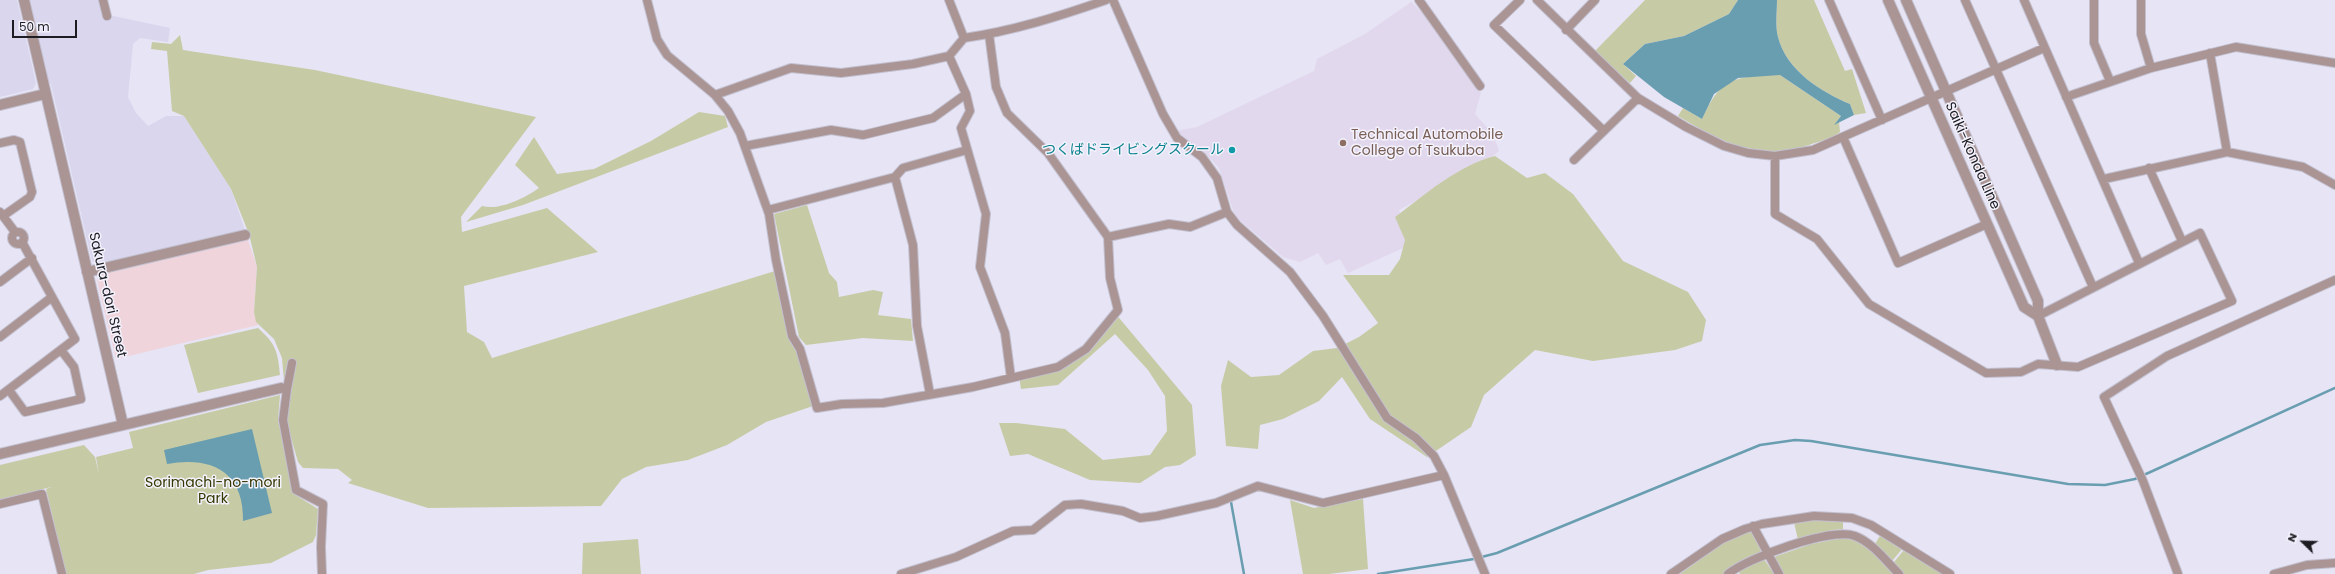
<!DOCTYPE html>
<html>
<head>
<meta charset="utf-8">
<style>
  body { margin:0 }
  #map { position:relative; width:2335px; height:574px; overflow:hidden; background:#e6e4f5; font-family:Poppins,sans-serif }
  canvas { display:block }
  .north { position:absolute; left:2283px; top:522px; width:40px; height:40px; -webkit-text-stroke:3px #f3f2fd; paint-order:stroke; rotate:293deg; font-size:11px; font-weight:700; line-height:16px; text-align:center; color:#1d1c22 }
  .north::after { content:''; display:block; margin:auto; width:14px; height:18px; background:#1d1c22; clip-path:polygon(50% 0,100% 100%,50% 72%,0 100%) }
  .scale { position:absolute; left:12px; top:20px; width:65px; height:18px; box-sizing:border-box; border:2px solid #1d1c22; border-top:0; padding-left:5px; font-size:12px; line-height:14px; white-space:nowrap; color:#1d1c22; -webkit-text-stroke:3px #f3f2fd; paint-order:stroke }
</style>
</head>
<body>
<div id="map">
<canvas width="2335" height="574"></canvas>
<div class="north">N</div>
<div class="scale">50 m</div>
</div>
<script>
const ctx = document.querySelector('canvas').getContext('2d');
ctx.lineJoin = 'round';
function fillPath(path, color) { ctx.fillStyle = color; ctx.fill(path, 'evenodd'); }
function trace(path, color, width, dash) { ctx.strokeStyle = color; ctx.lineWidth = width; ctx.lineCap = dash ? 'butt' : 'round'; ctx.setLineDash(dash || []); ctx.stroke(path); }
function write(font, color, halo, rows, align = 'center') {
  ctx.font = font + ' Poppins,"Noto Sans JP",sans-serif'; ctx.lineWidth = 3; ctx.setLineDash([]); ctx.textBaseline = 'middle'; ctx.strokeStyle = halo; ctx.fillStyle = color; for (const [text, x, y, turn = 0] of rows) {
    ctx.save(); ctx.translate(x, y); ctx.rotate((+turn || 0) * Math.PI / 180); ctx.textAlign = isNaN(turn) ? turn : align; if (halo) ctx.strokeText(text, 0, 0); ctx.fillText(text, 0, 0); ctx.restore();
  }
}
fillPath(new Path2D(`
  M248,240L257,267L254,312L258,325L116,359L97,280L101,274Z`), '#efd5db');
fillPath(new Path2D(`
  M0,0H17L36,83L33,89L0,97Z
  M30,0H101L109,15L170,28L168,42L140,38L133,44L128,97L136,113L148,126L166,116H184L231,189L245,230L98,264L92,261L51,84L48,82L29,2Z`), '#d9d6ee');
fillPath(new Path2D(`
  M1411,2L1427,17L1481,92L1475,114L1493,134L1499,151L1479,167L1399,210L1412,244L1348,273L1340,259L1326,265L1318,253L1300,262L1283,257L1235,216L1219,168L1210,158L1176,131L1197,127L1314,71L1317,59L1365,34Z`), '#e2d8ed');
fillPath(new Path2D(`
  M1645,0H1738L1729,14L1684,36L1645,44L1623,64L1636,76L1630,83L1594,52Z
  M1777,0H1814L1845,71L1852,69L1866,113L1854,115L1850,104C1821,92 1786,70 1778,37C1775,26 1777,11 1777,0Z
  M180,35L183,50L315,70L536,117L466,210L461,217L462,232L547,208L598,252L464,286L467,332L484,342L492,358L775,271L788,336L791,344L798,352L813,406L766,422L727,445L688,460L646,467L622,479L601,506L428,508L348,483L352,480L338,469L303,468L298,462L288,427L282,358L274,339L256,322L254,312L257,267L249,234L231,189L184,116L172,111L167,51L151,49L152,42L171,44Z
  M1760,75H1780L1841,116L1835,124L1839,122L1840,132C1831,139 1820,141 1809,145C1756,161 1724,143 1678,116L1683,108L1702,119C1717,87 1725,79 1760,75Z
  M699,112L725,116L728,127L523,205L466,222L482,206C499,211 525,198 539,188L515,165L534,137L557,174L594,169L651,141Z
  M1495,156L1527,178L1545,173L1573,194L1623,261L1688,292L1706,320L1702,341L1675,350L1593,361L1535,350L1484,395L1471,427L1427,457L1370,419L1342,377L1319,401L1283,419L1260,425L1258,449L1226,446L1221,386L1228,360L1251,377L1279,375L1313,351L1337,348L1359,337L1378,323L1343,275H1389L1400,259L1405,240L1395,217C1426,194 1457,166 1495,156Z
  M807,205L829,273L837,282L839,297L873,290L883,292L878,315L911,319L913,341L863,338L806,345L799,337L774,214Z
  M1115,313L1192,405L1196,455L1180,465L1165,467L1140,483L1090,480L1028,454L1010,456L999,423H1016L1065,429L1103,460L1150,455L1167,431L1165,396L1148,370L1115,334L1058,385L1021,389L1019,376L1072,359Z
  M258,328C276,344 278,352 280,375L198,393L184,345Z
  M280,395L278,420L294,494L318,509L316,535L313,542L271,563L208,570L194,574H66L46,489L51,487L0,500V465L84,445L95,457L99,475L96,457L133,448L129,432Z
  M1363,499L1368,569L1329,574H1303L1290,500L1314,508Z
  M1808,520L1843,521V529L1833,530L1798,540L1794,522Z
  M1748,531L1752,533L1761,551L1760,554L1734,565L1723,574H1680L1725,541Z
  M1881,534L1903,548L1892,561L1875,544Z
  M1842,538L1860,541L1895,574H1783L1774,557L1811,544Z
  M638,539L641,574H582L583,543Z
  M1904,550L1944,574H1904L1894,562Z
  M1764,559L1774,574H1740L1738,571Z`), '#c7cba5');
fillPath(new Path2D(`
  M1738,0H1777C1777,11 1775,26 1778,37C1786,70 1821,92 1850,104L1854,115L1834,125L1841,116L1780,75L1738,78L1714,94L1702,119L1664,97L1623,64L1645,44L1684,36L1729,14Z
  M252,429L272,513L243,521C244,471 211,456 167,464L164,450Z`), '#699eb0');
trace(new Path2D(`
  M1231,502L1244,574
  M1378,574L1474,559L1497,553L1760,445L1795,440L1811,441L2068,484L2105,485L2135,479L2335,388`), '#699eb0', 2.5);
const minor = new Path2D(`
  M103,0L107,16
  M647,0L657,39L667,55L715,95L728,111L740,133L769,214L776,260L792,336L800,349L817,408L842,404L883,403L973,387L1058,367L1086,349L1118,310L1110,278L1108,237L1048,153L1007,113L996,87L989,34
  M949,0L964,38
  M1113,0L1163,114L1177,138L1202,157L1217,178L1227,212L1237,225L1290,272L1323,316L1387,418L1416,438L1434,456L1444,475L1485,574
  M1419,0L1480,86
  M1520,0L1494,25L1604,131
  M1537,0L1638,98L1686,127L1724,146L1748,153L1775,156L1813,150L2044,48
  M1829,0L1882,120
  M1965,0L2093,287
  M2024,0L2139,263
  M2094,0V43L2110,81
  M2141,0V34L2151,68
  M1566,30L1595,0
  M2210,53L2227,152
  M715,95L791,68L841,73L913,64L949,56
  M2066,97L2151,68L2236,47L2335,63
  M1843,137L1898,263L1987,224
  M0,143L14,140L20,142L32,192L30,197L3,216
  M745,146L831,130L863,135L933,118L966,94
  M1775,156V214L1817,239L1869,304L1986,373L2021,372L2038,364L2078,367L2232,301L2200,233L2038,316
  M1574,160L1638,98
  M2149,168L2182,241
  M895,177L913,245L917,326L930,394
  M2104,179L2227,152L2303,167L2335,185
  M768,210L895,177L903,168L967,150
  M0,212L15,232
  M12 238a6 6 0 1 1 12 0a6 6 0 1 1-12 0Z
  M1108,237L1169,224L1190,227L1227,212
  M0,282L32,258
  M0,337L52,297
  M1011,378L1005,333L980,267L986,214L961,128L970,111L966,94L949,56L964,38C1013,31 1060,16 1106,0
  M281,388L287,389L283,420L296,490L323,504L321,547L322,574
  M287,389L292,363
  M9,390L25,412L81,399L74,367L61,350
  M0,396L75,339L22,242
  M0,504L42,494L62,574
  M1753,526L1779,574
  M901,574L956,557L1013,531L1033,530L1065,505L1081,504L1123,511L1140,518L1157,516L1216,503L1258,486L1323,503L1444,475
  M1671,574L1722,539L1745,529L1762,524L1814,516L1852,518L1871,525L1950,574
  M1728,574C1747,558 1831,527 1855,536C1873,543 1886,561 1899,574
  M2178,574L2143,481L2104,397L2167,356L2335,280
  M2274,574L2307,565L2335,563`);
const tertiary = new Path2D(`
  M24,0L123,425
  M1888,0L2024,307L2038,316
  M1906,0L2038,301V316L2057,365
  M0,105L45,94
  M87,272L245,235
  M0,454L281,388`);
trace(minor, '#c2c0cf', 10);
trace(tertiary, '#c2c0cf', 12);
trace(minor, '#ab9494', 8);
trace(tertiary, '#ab9494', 10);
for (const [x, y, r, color] of [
  [1343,143,4,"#8d6e63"],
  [1232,150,4,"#0f9aa8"]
]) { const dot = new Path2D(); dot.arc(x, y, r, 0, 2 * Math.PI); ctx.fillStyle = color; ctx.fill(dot); trace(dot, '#f3f2fd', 1.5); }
write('14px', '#785e54', '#f3f2fd', [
  ["Technical Automobile",1351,135],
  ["College of Tsukuba",1351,151]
], 'left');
write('14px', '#0d838f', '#f3f2fd', [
  ["つくばドライビングスクール",1224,150]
], 'right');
write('14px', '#1d1c22', '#f3f2fd', [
  ["Saiki-Konda Line",1972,156,66],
  ["Sakura-dori Street",107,295,77]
]);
write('14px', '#353800', '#f3f2fd', [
  ["Sorimachi-no-mori",213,483],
  ["Park",213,499]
]);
</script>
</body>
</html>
